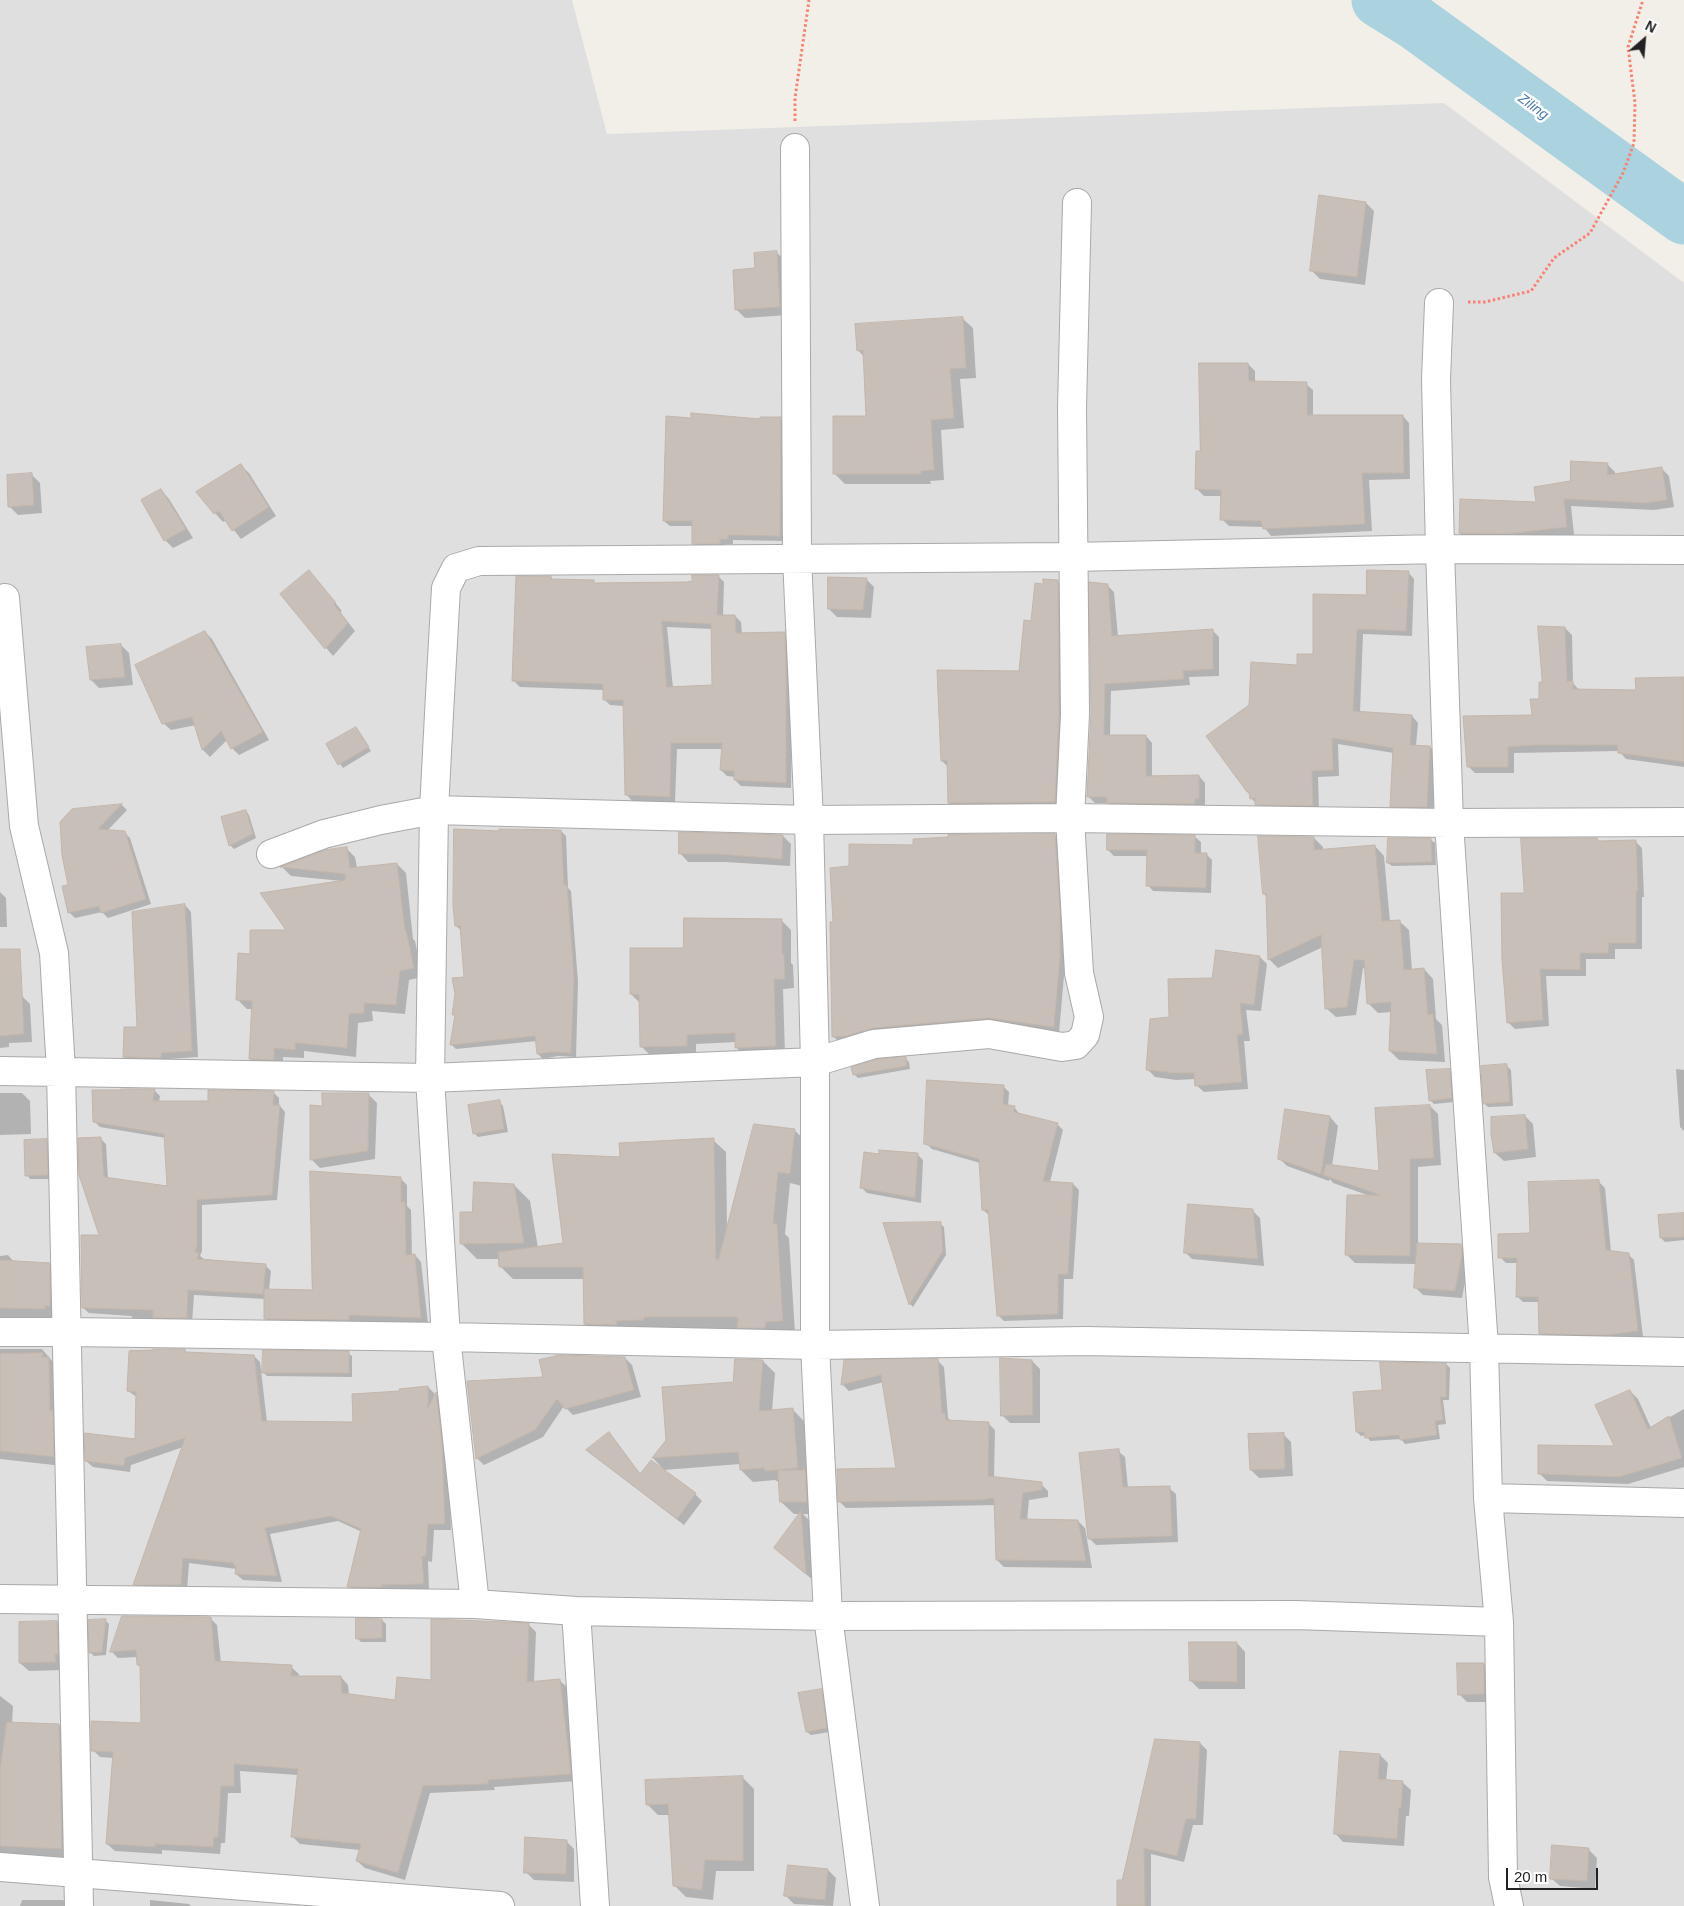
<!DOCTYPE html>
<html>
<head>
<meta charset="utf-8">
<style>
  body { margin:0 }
  #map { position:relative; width:1684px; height:1906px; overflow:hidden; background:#f2efe9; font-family:Helvetica,sans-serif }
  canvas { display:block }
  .north { position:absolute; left:1619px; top:15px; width:50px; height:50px; -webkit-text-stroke:4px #fff; paint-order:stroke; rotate:27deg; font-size:14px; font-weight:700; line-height:20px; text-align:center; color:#222 }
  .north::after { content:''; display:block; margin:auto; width:18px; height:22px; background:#222; clip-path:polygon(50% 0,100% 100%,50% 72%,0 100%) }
  .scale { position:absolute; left:1506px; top:1868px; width:92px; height:22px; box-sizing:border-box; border:2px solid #222; border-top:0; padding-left:6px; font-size:15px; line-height:18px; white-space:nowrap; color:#222; -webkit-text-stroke:4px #fff; paint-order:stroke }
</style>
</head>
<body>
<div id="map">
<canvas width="1684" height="1906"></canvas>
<div class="north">N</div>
<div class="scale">20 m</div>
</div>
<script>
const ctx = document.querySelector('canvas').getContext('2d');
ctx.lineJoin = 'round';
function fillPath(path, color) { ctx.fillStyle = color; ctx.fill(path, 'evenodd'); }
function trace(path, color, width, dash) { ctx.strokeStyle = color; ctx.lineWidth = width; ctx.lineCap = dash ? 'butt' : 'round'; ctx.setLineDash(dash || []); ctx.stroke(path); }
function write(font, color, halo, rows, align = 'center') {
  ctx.font = font + ' Helvetica,sans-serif'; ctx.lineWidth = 5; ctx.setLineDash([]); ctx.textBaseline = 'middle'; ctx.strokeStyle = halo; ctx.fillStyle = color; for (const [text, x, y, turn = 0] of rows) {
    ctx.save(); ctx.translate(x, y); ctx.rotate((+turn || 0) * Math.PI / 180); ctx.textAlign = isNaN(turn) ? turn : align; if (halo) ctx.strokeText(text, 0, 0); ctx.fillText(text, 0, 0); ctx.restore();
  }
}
fillPath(new Path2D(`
  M0,0H572L607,134L1444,103L1684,283V1906H0Z`), '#e0dfdf');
fillPath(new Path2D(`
  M1366,203L1374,211L1365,285L1320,279L1312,271Z
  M776,252L785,260L788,315L745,318L737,310L756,269Z
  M962,318L973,328L976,378L960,379L964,428L941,430L944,480L930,481L931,484H845L834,473L868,418L864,357L858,350Z
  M1248,364L1255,371V383L1306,384L1313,390V416H1403L1409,423L1410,479L1369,480L1372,531L1271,536L1264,527L1229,526L1222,519V496H1204L1197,489L1201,452Z
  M780,419L786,424L785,541L733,540V544H725V549H699L693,543V526H670L664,521L761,421Z
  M1607,464L1615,472V475L1661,468L1669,476L1674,507L1654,510L1571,506L1574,535L1516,541H1468L1460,533L1537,503L1571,482Z
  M240,465L249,473L276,516L241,539L226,520L223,522L215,513L198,493Z
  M32,475L40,483L42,513L18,515L10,507Z
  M161,490L169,499L193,538L173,548L165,540Z
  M309,571L342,611L340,612L355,631L333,656L281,594Z
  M1408,572L1414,579L1412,636L1363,634L1360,713L1412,716L1418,723L1416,746L1430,747L1436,753L1433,813L1398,812L1391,806L1394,753L1338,744L1339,776L1318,777L1319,811H1263L1251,798L1248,792L1250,706L1298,666L1315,656L1368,597Z
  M718,576L724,582L723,616H735L741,622L742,634H784L791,640L792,677L791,788L741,786L735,780V777L727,776L721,770L723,749H677L675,802L632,801L626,794L624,706L610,705L604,699V690L520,687L514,681L551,577L554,581H593L596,584L688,583ZM667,627L712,629L713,687L673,688Z
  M866,579L874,587L871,618L837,617L829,609Z
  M1058,582L1065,589L1062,809L956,810L949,803L948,767L942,761L1020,672L1032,622L1044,586Z
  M1107,585L1114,592L1118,637L1212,630L1219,637V676L1189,677L1190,685L1111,691L1110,736H1146L1152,743V777L1199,776L1205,783V805H1201V810L1115,809L1109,803H1095L1088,796Z
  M1565,628L1572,635L1573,683L1579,690L1637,691L1684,678V767L1626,759L1619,751L1514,753V773H1475L1468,766L1534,716L1540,700L1543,683Z
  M205,632L212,639L269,740L239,755L232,748L227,740L210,757L203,750L196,725L171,730L163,723Z
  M121,645L129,653L133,685L99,688L91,680Z
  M356,728L371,751L343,768L327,745Z
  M122,805L127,810L107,831L124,832L130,838L151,904L108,918L102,912L75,918L69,912L72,810Z
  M246,811L249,815L256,838L234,849L230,845Z
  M561,831L566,836L568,888L571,891L578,982L576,1057L558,1056L543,1059L538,1054L537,1041L456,1049L451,1044L456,1017L454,1014L465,978L462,931L456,926L500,832Z
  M1055,835L1061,841L1065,964L1059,1033L839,1042L833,1036L835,923L850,867L914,846Z
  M783,836L791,844L790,866L725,862H688L680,853Z
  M1195,837L1201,842V854H1206L1212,860L1211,893L1153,891L1148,885V856H1114L1108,850Z
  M1314,838L1323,847V851L1375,846L1384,856L1390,922L1399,921L1409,930L1412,971L1424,969L1433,979L1436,1019L1442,1025L1445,1062L1399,1060L1390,1051L1392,1012L1378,1013L1369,1004L1366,969L1363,968L1356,1015L1336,1017L1326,1008L1323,947L1278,968L1269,959L1267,897L1264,894Z
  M1597,839L1600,842H1636L1642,848L1644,897H1642V949H1615V959H1586V976H1546L1549,1026L1515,1029L1508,1022L1525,894Z
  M1431,840L1435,843L1436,865L1392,866L1388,863Z
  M346,848L355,857L357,868L397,864L406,873L413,939L415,941L422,977L409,980L405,1014L372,1011L373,1021L358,1023L356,1057L304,1051V1058L283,1057V1068H259L250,1059L252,1009H247L238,1000L252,955L289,931L342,881L291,876L283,868L325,852Z
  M0,892L6,898L7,927H0Z
  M185,905L191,912L198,1057L168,1059L167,1064H131L124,1057L138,1029Z
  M781,920L791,930V963L793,965L794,988L783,989L785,1055L746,1057L736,1047V1042L696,1044V1055L651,1056L641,1046L640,1003L631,994L685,949Z
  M1260,957L1267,964L1261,1011L1246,1010L1250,1041H1244L1248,1089L1204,1092L1196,1085V1079L1176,1080L1155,1077L1147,1069L1171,1019L1213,979Z
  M15,989L30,1004L32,1042L9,1043V1047L0,1048V990Z
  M905,1058L909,1062L910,1069L858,1078L854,1074Z
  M1507,1066L1511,1070L1513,1106L1488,1107L1485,1104Z
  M1676,1069L1684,1070V1131L1680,1127Z
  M1449,1070L1453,1074L1455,1102L1434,1104L1430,1100Z
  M1003,1086L1009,1092L1008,1107L1015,1108L1020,1115L1057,1124L1063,1130L1050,1182L1073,1184L1079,1190L1073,1279H1064L1063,1319L1004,1321L998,1315L989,1215L983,1210L980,1163L932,1149L926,1143Z
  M154,1090L160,1096L159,1102H209L273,1092L279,1098V1105L285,1112L277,1200L202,1205V1251L200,1256L204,1259L265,1265L271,1271L269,1290L313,1291L400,1178L407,1185V1206L411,1210L412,1256L415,1255L421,1262L428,1324L356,1321L355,1326L272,1325L265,1318V1299L194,1295L192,1323L137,1322L131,1316L89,1313L83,1308L101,1237L100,1138L106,1144L108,1179L169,1187L166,1138L100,1127L94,1121Z
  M0,1093H22L30,1101L31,1134L0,1135Z
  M368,1094L377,1103L375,1159L320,1168L312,1160L323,1107Z
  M499,1102L503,1106L508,1132L478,1137L474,1133Z
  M1430,1106L1438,1114L1441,1165L1418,1167V1245L1461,1246L1468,1253L1469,1262L1462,1298L1423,1295L1416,1288L1417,1264L1355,1263L1347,1255L1370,1196L1333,1183L1330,1179L1329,1181L1287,1166L1279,1158L1330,1117L1338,1126L1332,1166L1381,1173Z
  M1525,1116L1533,1124L1536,1157L1504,1161L1495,1153Z
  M794,1130L807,1142L802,1186L790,1183L785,1234L789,1238L795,1333L751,1340L740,1329H656L597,1336L585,1324L584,1279H513L500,1266V1259H477L461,1243L473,1214L514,1185L530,1201L538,1248L564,1244L621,1158L713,1140L726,1152L727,1228Z
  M46,1141L50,1144L51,1179H30L27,1175Z
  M917,1154L923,1160L921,1203L867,1193L861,1187L880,1155Z
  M1599,1182L1605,1188L1611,1252L1628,1254L1634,1260L1643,1337L1615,1340L1547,1339L1541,1333L1539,1302H1523L1517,1296L1518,1263H1506L1500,1257Z
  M1253,1211L1260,1218L1264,1266L1192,1259L1186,1253Z
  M1684,1214V1240L1665,1242L1661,1238Z
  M884,1224H940L944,1227L946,1255L913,1307L910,1304Z
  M8,1255L14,1262L49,1264L59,1274L54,1325L0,1330V1256Z
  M0,1349H42L58,1368L63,1466L0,1459Z
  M130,1350H184L188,1354L254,1356L260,1362L267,1422L355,1423L401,1392L428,1387L434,1393V1399L437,1394L442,1400L448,1449L451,1530H434L432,1562L428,1561L429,1590L355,1593L349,1587L362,1532L338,1521L270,1534L282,1582L243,1580L236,1574L237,1569L189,1563L187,1591H141L135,1584L183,1447L131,1465L130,1472L93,1467L86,1461L136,1441L137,1397L128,1391Z
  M348,1353L352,1356V1377L267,1376L264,1373Z
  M625,1358L632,1365L641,1397L573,1415L564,1406L543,1437L484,1465L477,1458L544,1378Z
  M937,1360L944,1367L948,1418L952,1422L988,1423L995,1430L994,1478L1041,1484L1048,1491V1497L1029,1500L1027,1521H1078L1085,1528L1092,1568L1004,1567L997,1560L996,1505L846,1508L839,1501L897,1469L884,1382L849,1391L842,1384Z
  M763,1361L775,1373L772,1411L793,1410L805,1422L809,1475L819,1514H803L809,1520L814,1581L775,1548L800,1514H794L781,1502L780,1483L775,1480L753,1482L741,1470L740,1464L664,1470L653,1458L667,1440Z
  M1032,1361L1040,1369V1423H1010L1002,1415Z
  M1446,1364L1450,1368L1449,1400H1443L1446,1424L1438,1425L1440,1439L1405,1444L1401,1439L1370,1441L1366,1435L1361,1436L1357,1432L1383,1391Z
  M1630,1391L1638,1399L1651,1428L1684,1409V1467L1628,1484L1547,1481L1539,1473L1616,1448Z
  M609,1433L641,1475L695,1494L702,1501L684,1525L588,1451Z
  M1283,1434L1291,1442L1293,1476L1259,1478L1251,1470Z
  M1118,1451L1125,1457L1128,1488H1169L1176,1494L1178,1542L1096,1545L1089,1538Z
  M210,1618L217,1625L221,1663L291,1667L299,1674L298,1677H341L348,1685L349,1695L396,1701L529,1625L536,1632L534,1682L559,1680L567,1687L577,1781L494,1787L495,1790L430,1793L405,1880L365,1868L357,1861L360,1850L300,1844L293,1837L298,1775L240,1771L241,1793H228L225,1843H221L220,1854L162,1850V1854L115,1851L107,1844L114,1758L100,1757L93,1750L142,1725V1668L138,1665V1657L118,1658L111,1651Z
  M382,1620L386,1624V1642H361L357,1638Z
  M106,1621L109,1624L106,1655L94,1656L90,1652Z
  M57,1622L65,1630L63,1670L29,1671L20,1663Z
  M1237,1643L1245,1652V1689H1199L1191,1681Z
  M1484,1664L1492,1672V1702H1467L1459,1694Z
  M821,1690L825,1694L830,1732L811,1735L807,1732Z
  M0,1696L13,1706L12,1724L59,1725L69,1736L72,1859L0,1856Z
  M1200,1743L1207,1750L1203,1825H1193L1184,1862L1151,1854V1906H1119L1123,1882Z
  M1380,1755L1388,1763L1386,1781L1402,1782L1411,1790L1409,1816H1406L1404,1846L1343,1842L1335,1833Z
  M742,1777L754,1789V1871H716L713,1900L686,1897L674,1885L670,1815H658L647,1804Z
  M566,1841L574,1849V1882L534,1880L526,1872Z
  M1589,1850L1597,1858L1595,1889L1560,1886L1551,1878Z
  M828,1870L836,1878L833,1906L794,1904L786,1896Z
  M22,1900H63L68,1906H20Z
  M150,1900L189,1904L191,1906H150Z`), '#0003');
trace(new Path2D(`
  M1379,0L1416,23L1684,217`), '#aad3df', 55);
const building = new Path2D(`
  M1319,195L1366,202L1357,277L1310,271Z
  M777,251L780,307L735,310L733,270L755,268L754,253Z
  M963,317L966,368L950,369L954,418L931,420L934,470L921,471V474H833V416H866L863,350L857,351L855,324Z
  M1199,363H1248L1249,381L1307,382V415H1403L1404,473H1362L1365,524L1263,529L1261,521L1220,520L1221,490L1195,489L1196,451H1200Z
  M691,413L760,419V417H781L780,536L728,535V539H720V544H692V521H663L666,416L691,418Z
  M1571,461L1608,463L1607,475L1662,467L1667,500L1646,503L1564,499L1567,527L1507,534L1459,533L1460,499L1536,502L1534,487L1570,481Z
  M241,464L269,507L232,531L219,511L214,514L196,492Z
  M32,473L34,505L8,507L7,475Z
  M161,489L186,529L164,541L141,500Z
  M309,570L336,603L334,604L348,623L325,649L280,594Z
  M1367,570L1409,571L1406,631L1357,629L1353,711L1412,715L1410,745L1430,746L1427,807H1390L1393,748L1332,738L1333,770L1312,771L1313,806L1255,805V798L1250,799L1249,792H1247L1206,736L1249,705L1251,662L1297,665V654H1313V594L1366,595Z
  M692,575H719L717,615H735L736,633L785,632L786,670V783L734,780V771L720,770L722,743H671L670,797L625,795L623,700H603V684L512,681L516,576H551V579L594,580V583L687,582L692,581ZM662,621L711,624L712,685L667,687Z
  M828,577L867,578L863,610L828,609Z
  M1043,579L1058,580L1059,714L1055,802L948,803L947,760L941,761L937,670L1019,671L1024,620L1031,621L1035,583L1043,584Z
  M1089,582L1108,584L1112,636L1213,629V669L1183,671L1184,679L1105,684L1104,735H1146V776L1199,775V799H1195V804L1107,803V797H1087L1091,714Z
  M1538,626L1565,627L1567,681H1573V689L1636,690L1635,678L1684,677V762L1618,753L1617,745H1536L1508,747V767H1467L1463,716L1532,715L1530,699H1539V682H1542Z
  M205,631L263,732L231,749L221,731L202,750L192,717L162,724L135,665Z
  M121,644L125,677L90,680L86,647Z
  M356,727L369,747L338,765L326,744Z
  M122,804L98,829L125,831L146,899L101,913L99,906L68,913L62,886L68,885L62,855L60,822L72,809Z
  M246,810L253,834L229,846L221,817Z
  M454,829L499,831V829L561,830L564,885H567L574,976L571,1053L552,1052L537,1054L535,1036L450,1045L455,1015H452L455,994L452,978L464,977L460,926H455L453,906Z
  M679,832L783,835L782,859L716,854H679Z
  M1055,834L1060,911V957L1054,1027L988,1018L873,1028L846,1036L832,1037L830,922H833L830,868L849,866V844L913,845V839L948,837V835Z
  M1107,834L1195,835V853H1207L1206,888L1146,886L1147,850H1107Z
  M1258,836L1314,837V850L1375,845L1382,921L1400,920L1404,970L1424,968L1428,1015L1433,1014L1437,1054L1389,1051L1391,1002L1367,1004L1364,960H1354L1347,1007L1325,1009L1321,935L1268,960L1266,894H1263Z
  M1388,838H1431L1432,862L1387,863Z
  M1521,838H1597L1598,841L1636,840L1638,891H1636V943H1609L1608,953H1580V970L1540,969L1543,1020L1507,1023L1502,959L1501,893H1524Z
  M347,847L350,868L397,863L405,930H406L414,968L400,971L396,1005L364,1003V1013L349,1014L347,1048L295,1043V1050L274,1048V1060L249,1059L252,1001L236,1000L238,953L250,954V930H286L260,893L345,880V874L280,867L325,850Z
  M185,904L192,1051L162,1053L161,1058L123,1057L124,1027H137L132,912Z
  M684,918L782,919V954H784L785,979H774L776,1046L735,1048V1033L687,1035V1046L640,1047L639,995L630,994V948H683Z
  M0,949H20L24,1034L0,1036Z
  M1216,950L1260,956L1254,1005L1240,1003L1243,1034L1237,1035L1242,1082L1195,1086L1194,1073H1168V1072L1146,1070L1150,1019L1169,1017L1168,979L1212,978Z
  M906,1057L907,1066L853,1075L851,1067L877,1059Z
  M1507,1064L1510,1102L1483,1104L1481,1066Z
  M1450,1069L1452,1098L1429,1101L1426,1070Z
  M927,1080L1004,1085L1003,1104L1015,1106L1014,1112L1058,1123L1043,1181L1073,1183L1068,1274H1058V1314L997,1316L988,1210H982L979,1159L924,1144Z
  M121,1089H155L153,1101H208V1090L274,1091L273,1105H280L272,1195L197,1200V1245L195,1252L199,1253L197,1259L266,1264L263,1294L188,1290L187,1318H153V1310L82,1308L81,1235H99L79,1175L78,1138L101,1137L104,1177L167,1186L164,1134L93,1122L92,1090H121Z
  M322,1093H369L368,1151L310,1160V1105L322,1106Z
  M500,1100L504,1129L473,1134L468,1105Z
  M1430,1105L1434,1158L1410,1159V1256L1345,1255L1347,1195H1380L1323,1175L1326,1164L1379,1171L1375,1108Z
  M1285,1109L1330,1116L1321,1174L1278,1159Z
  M1525,1115L1528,1149L1494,1153L1491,1134V1117Z
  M754,1124L795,1129L790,1174L778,1172L773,1224H777L783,1321L766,1322L765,1328H737L738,1317H644V1320L616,1321L617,1325L584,1324L583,1267H499L498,1252L563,1243L552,1154L620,1157L619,1143L714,1138L716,1259L718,1260Z
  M47,1139L48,1175L25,1176L24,1140Z
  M879,1150L918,1153L915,1198L860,1188L864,1152L879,1154Z
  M310,1171L401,1177V1202H405L406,1255L415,1254L421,1318L349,1315V1320L264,1319V1289L312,1290Z
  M1599,1180L1606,1250L1629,1253L1638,1331L1608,1335L1539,1334L1538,1297H1516L1517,1258H1498V1234L1530,1233L1528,1182Z
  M474,1182L514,1184L524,1243L460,1244V1212H472Z
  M1188,1204L1253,1209L1258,1259L1184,1253Z
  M1684,1213V1237L1660,1238L1658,1215Z
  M941,1222L943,1251L909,1305L883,1223Z
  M1417,1243L1461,1244L1462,1255L1455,1291L1414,1288Z
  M0,1260L50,1263V1306H45V1309L0,1308Z
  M153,1349H185V1352L254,1355L262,1421L353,1422L352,1394L400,1391L399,1389L428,1386V1408L436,1392L442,1442L445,1524H428L426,1556H422L424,1584L382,1585V1587H347L361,1529L331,1516L265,1528L277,1576L235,1574L236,1566L233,1565L234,1563L183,1558L181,1585H133L185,1438L125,1458L124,1466L85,1461L84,1433L135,1439L136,1392L127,1391L129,1351L153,1350Z
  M263,1350L349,1351V1373H262Z
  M43,1353L42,1357H49L50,1410H53L54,1457L0,1451V1354Z
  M560,1355L625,1357L634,1390L565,1409L557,1399L535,1430L476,1459L467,1381L543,1377L539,1360Z
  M1000,1358L1032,1360L1033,1415L1001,1416Z
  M735,1359L763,1360L759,1411L793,1408L798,1468L765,1471L764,1468L740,1470L738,1452L652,1458L666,1440L662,1387L733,1382Z
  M938,1359L942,1413H945L946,1420L989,1422L988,1476L1042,1482V1490L1023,1493L1020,1519L1078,1520L1086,1561L996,1560L994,1498L981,1500L838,1502L837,1469L896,1468L881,1375L841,1385L844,1360Z
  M1380,1362L1446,1363V1397H1440L1443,1420L1435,1421L1437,1435L1400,1440L1399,1435L1365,1438L1364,1432H1356L1353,1392L1382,1390Z
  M1630,1390L1648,1429L1669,1416L1682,1458L1619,1477L1538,1474V1445L1614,1446L1595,1405Z
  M609,1432L640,1474L651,1460L696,1493L677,1519L586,1450Z
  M1284,1433L1285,1469L1250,1470L1248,1434Z
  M1119,1449L1123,1487L1170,1486L1172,1536L1088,1539L1079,1453Z
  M778,1470H805L807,1502H780Z
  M801,1511L806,1574L774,1548Z
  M122,1616L211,1617L215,1661L292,1665L291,1676H341L342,1693L395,1700L397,1677L431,1680V1619L529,1623L527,1682L560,1679L571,1774L488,1780V1784L423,1786L398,1873L356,1861L361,1844L291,1837L298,1769L234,1764V1786H221L218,1837H214L213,1847L155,1844V1847L106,1844L113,1752L91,1751V1721L141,1723L140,1665H137L136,1650L110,1652Z
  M356,1618L382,1619V1638L356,1639Z
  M106,1619L102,1652L89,1653L88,1620Z
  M57,1621L58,1654H55L56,1662L19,1663V1622Z
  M1189,1642H1237V1682L1190,1681Z
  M1457,1663H1484V1694L1458,1695Z
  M822,1689L827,1728L806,1732L798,1693Z
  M7,1722L59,1724L62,1849L0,1846V1771Z
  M1155,1739L1200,1742L1196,1819H1186L1177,1856L1144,1848L1145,1906H1117V1880H1122Z
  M1340,1751L1380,1754L1378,1779L1403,1781L1401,1808H1399L1397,1839L1334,1834Z
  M743,1776V1861L705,1860L702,1890L673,1886L668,1804L646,1805L645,1780Z
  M525,1837L567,1840L566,1874L524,1873Z
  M1552,1845L1589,1848L1587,1881L1550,1879Z
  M788,1865L828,1869L825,1900L784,1896Z`);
fillPath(building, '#c7bfb8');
trace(building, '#c4b6ab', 1);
const minor = new Path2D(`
  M795,148L797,558L809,820L815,1062V1345L828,1616L865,1906
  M1439,303L1436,380L1440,549L1449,823L1484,1348L1488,1498L1499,1622L1503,1877L1509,1906
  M5,598L24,826L54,953L61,1071L79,1906
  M271,854L324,834L381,820L434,810L809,820L1070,818L1449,823L1684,822
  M0,1071L430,1078L815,1062L874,1044L989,1034L1062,1047L1076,1045L1085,1035L1089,1017L1079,973L1070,818L1075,714L1072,408L1077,203
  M0,1332H67L446,1337L815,1345L1085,1341L1684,1352
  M1488,1498L1684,1503
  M0,1599L475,1604L576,1611L828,1616L1295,1615L1499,1622
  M475,1604L446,1337L430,1078L434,810L440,695L446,588L456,568L479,561L1072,557L1440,549L1684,550
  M576,1611L595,1906
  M0,1867L500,1906`);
trace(minor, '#a9a9a9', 30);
trace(new Path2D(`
  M795,121V98L809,0
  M1468,302H1485L1531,291L1554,258L1590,233L1623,173L1634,143L1635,103L1628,47L1643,0`), '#fa8072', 3, [2.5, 2.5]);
trace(minor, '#fff', 28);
write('italic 14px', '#4a7aab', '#fff', [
  ["Ziling",1533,107,36]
]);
</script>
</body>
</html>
